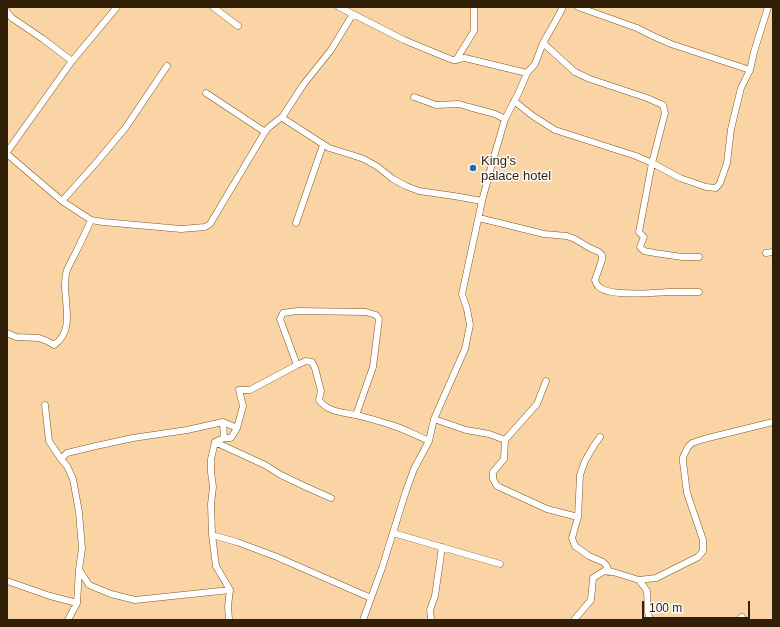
<!DOCTYPE html>
<html>
<head>
<meta charset="utf-8">
<style>
  body { margin:0 }
  #map { position:relative; width:780px; height:627px; overflow:hidden; background:#fad4a5; font-family:Helvetica,sans-serif }
  canvas { display:block }
  .frame { position:absolute; inset:0; border:8px solid #311f07; pointer-events:none }
  .scale { position:absolute; left:642px; top:601px; width:108px; height:18px; box-sizing:border-box; border:2px solid #311f07; border-top:0; padding-left:5px; font-size:12px; line-height:14px; white-space:nowrap; color:#311f07; -webkit-text-stroke:3px #fcfcfc; paint-order:stroke }
</style>
</head>
<body>
<div id="map">
<canvas width="780" height="627"></canvas>
<div class="frame"></div>
<div class="scale">100 m</div>
</div>
<script>
const ctx = document.querySelector('canvas').getContext('2d');
ctx.lineJoin = 'round';
function trace(path, color, width, dash) { ctx.strokeStyle = color; ctx.lineWidth = width; ctx.lineCap = dash ? 'butt' : 'round'; ctx.setLineDash(dash || []); ctx.stroke(path); }
function write(font, color, halo, rows, align = 'center') {
  ctx.font = font + ' Helvetica,sans-serif'; ctx.lineWidth = 3; ctx.setLineDash([]); ctx.textBaseline = 'middle'; ctx.strokeStyle = halo; ctx.fillStyle = color; for (const [text, x, y, turn = 0] of rows) {
    ctx.save(); ctx.translate(x, y); ctx.rotate((+turn || 0) * Math.PI / 180); ctx.textAlign = isNaN(turn) ? turn : align; if (halo) ctx.strokeText(text, 0, 0); ctx.fillText(text, 0, 0); ctx.restore();
  }
}
const street = new Path2D(`
  M213,7L238,26
  M339,7L404,40L450,59L453,60L465,58L527,73
  M578,7L637,28L653,36L671,44L750,70
  M7,12L12,18L43,39L72,61
  M543,43L575,72L590,79L647,98L663,105L665,113L652,163L639,232L644,237L640,247L644,251L655,253L682,257H699
  M456,60L474,31V7
  M206,93L265,132
  M414,97L436,105L459,104L469,107L495,114L505,119
  M514,101L533,116L555,130L636,156L652,163L680,178L706,187L716,188L720,183L727,163L731,129L741,88L750,70L754,52L768,7
  M283,116L284,119L329,148L352,155L364,159L378,167L393,179L406,186L419,191L454,196L482,201
  M7,152L72,61L117,7
  M7,154L62,201L91,220L103,222L181,229L205,227L210,224L265,132L268,128L283,116L303,85L331,50L353,14
  M62,201L96,163L126,127L167,66
  M479,218L544,234L567,236L575,239L588,247L599,252L602,255V260L595,280C596,283 596,284 598,286C607,297 653,293 668,292C678,292 689,292 699,292
  M296,223L323,145
  M766,253L773,252
  M7,333L16,337L39,338L47,341L54,345C79,328 59,294 67,270C69,265 72,260 74,256C80,244 86,232 91,220
  M297,365L280,319L283,313L297,311L366,312L376,315L379,319L373,367L356,415
  M546,381L537,404L505,440L504,459L493,472V479L497,486L547,509L578,517
  M45,405L49,441L61,459L67,466L73,479L79,512L82,549L79,569L77,603L68,620
  M434,419L466,430L489,434L505,440
  M223,422L224,438
  M600,437L593,447L585,461L580,475L578,517L572,538L575,546L589,556L603,562L606,565L609,572
  M215,442L224,438H231L237,428L243,406L239,390H250L297,365L306,361L312,362L315,368L321,391L319,400C328,412 341,412 355,415C366,417 378,421 388,424C403,428 415,435 429,441
  M215,442L211,459V472L213,487L211,504L212,535L216,566L230,590L228,606L229,620
  M215,442L265,465L281,475L304,486L331,498
  M61,459L67,453L96,446L133,438L187,430L223,422L237,428
  M393,533L500,564
  M212,535L237,542L277,557L371,598
  M79,569L89,585L111,594L135,600L230,590
  M639,580L647,591L648,613L650,620
  M7,581L50,596L77,603
  M363,620L382,568L406,491L414,469L429,441L434,419L465,349L470,325L467,309L462,294L482,201L493,160L505,119L519,92L527,73L535,64L543,43L555,22L563,7
  M432,620L431,618L430,610L435,596L442,547
  M574,620L591,600L593,578L604,571L613,572L639,580L656,578L698,557L703,551V540L687,493L683,462V457L688,447L692,443L704,439L773,422
  M738,620L742,617`);
trace(street, '#80571a', 7);
trace(street, '#fff', 6);
for (const [x, y, r, color] of [
  [473,168,4,"#1b6ab9"]
]) { const dot = new Path2D(); dot.arc(x, y, r, 0, 2 * Math.PI); ctx.fillStyle = color; ctx.fill(dot); trace(dot, '#fcfcfc', 1.5); }
write('13px', '#311f07', '#fcfcfc', [
  ["King's",481,161],
  ["palace hotel",481,176]
], 'left');
</script>
</body>
</html>
